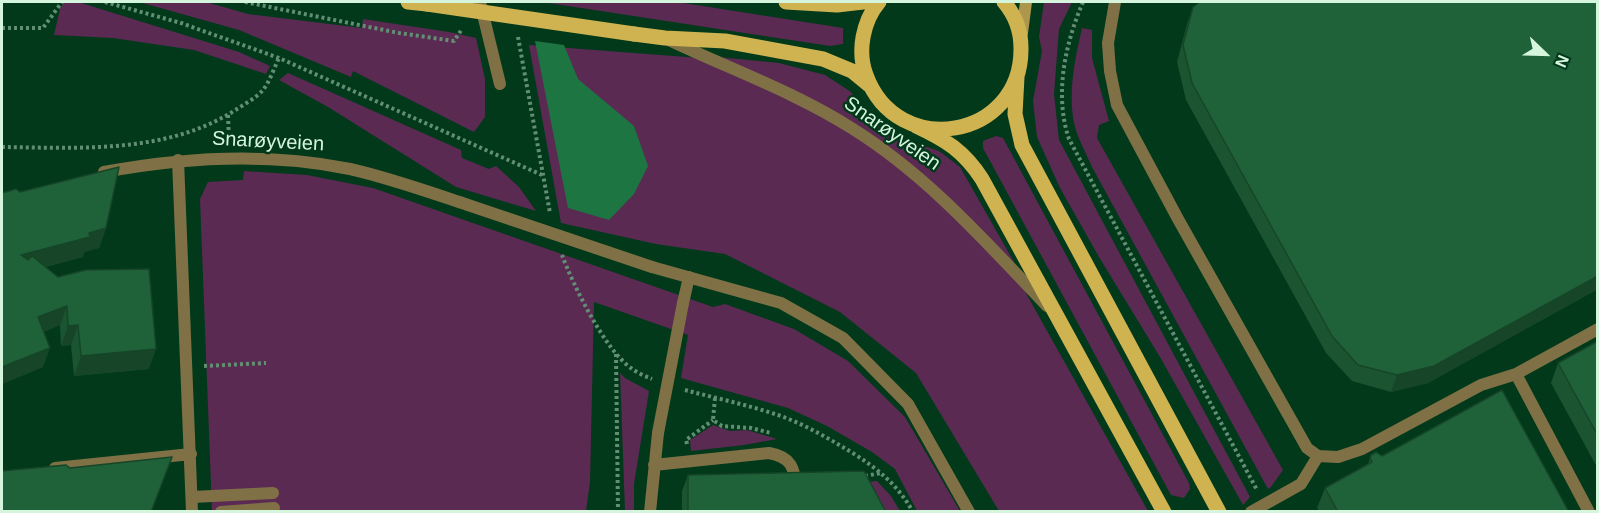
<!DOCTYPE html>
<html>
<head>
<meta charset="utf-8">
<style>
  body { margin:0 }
  #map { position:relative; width:1599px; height:513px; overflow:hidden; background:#02391b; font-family:Helvetica,sans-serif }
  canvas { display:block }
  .frame { position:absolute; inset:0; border:3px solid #d5f6dd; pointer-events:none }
  .north { position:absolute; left:1515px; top:24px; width:60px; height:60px; -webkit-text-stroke:4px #02391b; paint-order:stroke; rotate:113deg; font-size:16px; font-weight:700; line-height:24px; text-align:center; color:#d5f6dd }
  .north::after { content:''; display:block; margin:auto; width:21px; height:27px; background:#d5f6dd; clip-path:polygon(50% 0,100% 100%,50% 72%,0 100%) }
</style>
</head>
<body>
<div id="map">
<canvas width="1599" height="513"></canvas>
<div class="frame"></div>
<div class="north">N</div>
</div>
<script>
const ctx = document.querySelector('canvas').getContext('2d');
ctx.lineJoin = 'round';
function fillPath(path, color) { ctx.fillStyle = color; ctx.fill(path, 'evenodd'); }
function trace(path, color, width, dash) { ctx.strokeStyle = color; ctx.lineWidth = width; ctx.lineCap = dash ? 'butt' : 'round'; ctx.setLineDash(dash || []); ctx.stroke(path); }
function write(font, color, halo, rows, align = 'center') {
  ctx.font = font + ' Helvetica,sans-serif'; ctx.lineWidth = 5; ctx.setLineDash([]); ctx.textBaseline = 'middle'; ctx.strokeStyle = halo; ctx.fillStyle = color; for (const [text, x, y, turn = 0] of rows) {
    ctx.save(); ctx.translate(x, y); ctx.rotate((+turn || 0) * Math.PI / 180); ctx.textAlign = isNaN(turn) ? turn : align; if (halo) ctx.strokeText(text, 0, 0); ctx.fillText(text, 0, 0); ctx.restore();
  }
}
fillPath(new Path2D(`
  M64,2H78L239,52L270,66L266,74L194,50L113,38L54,35L60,9Z
  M139,2H206L248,14L362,28L363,19L449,32L476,38L485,79V117L474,132L353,71L351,77L239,30Z
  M542,2H677L843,28V44L830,46Z
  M1044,2H1072L1059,29L1054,94L1059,140L1250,497L1243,505L1160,357L1099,257L1060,188L1037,137L1033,101L1042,51L1039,37Z
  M1082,28L1092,30V58L1109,121L1099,125L1097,138L1283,470L1271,487L1268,489L1092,167C1086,153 1077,137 1074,123C1068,91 1075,59 1082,28Z
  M529,45L726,60L718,57L779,63L825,75L851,92L876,122L897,137L939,151L960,167L1014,262L1009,263L1148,511H999L916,373L840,312L725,254L656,244L561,223Z
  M288,73L461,150L462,158L489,169L496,166L519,187L536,211L456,187L328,107L279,80Z
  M996,136L1003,138L1189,483L1190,489L1184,498L1171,495L983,148V141Z
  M244,171L307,175L373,188L713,307L725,304L794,329L848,361L905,417L960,511H917L895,469L872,452L827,426L788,408L681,378L688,335L594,302L590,482L586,511H212L200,199L208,182L243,180Z
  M620,373L625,378L649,391L634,484V511H625Z
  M713,425L730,431L747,430L777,439L744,445L691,451L690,440Z
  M877,481L891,496L900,511H874L859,483Z`), '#5a2a53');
fillPath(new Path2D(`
  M535,41L564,45L578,79L634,126L648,166L634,194L609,220L568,208Z`), '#1d7541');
trace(new Path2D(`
  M105,2L181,23L279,58L542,175
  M245,2L399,33L454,41L462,29
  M1083,2C1065,44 1054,95 1069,139L1257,490
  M2,28H43L62,2
  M518,37L550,213
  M228,115L229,141
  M2,147C81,148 168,154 237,109C245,104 257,97 263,90C270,81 274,68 279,58
  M562,255C573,285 605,350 631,368C637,373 645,376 652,379
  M616,354L618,512
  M204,366L266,363
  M685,390C715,398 748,405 778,415C804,424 828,438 851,452C877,468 898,485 913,512
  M715,398L713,420L722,426L751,428L771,433
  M687,444L686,440L713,420
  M865,476L881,473`), '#628f73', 4, [3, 3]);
trace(new Path2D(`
  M480,2L500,84
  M1115,2L1108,43L1110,71L1117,105L1178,219L1307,448L1318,456L1338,457L1362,449L1481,385L1516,374
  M669,40C730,69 795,92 853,129C928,176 986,242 1047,306
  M178,160L192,512
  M683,303L689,277
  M654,465L769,453C792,457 794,468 797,489
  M55,468L191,454
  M192,497L273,493
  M221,512L274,508
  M650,512L658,433
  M1251,512L1301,484L1318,456
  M1589,512L1516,374L1598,329`), '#7f7145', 12);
trace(new Path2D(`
  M104,172C185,157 268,152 350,169C390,178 429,192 468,205
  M652,267L781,303L843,338L908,404L969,512`), '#7f7145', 12);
trace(new Path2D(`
  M1022,33L1026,2`), '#ad974d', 12);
trace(new Path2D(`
  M408,2L427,4
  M786,2L837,5L863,2
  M879,2C863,21 857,51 866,75C897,161 1022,139 1021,48C1021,31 1015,15 1004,2
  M634,34L665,38L725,41L823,59L852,71L869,85
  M1017,77L1015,114L1022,145L1219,512
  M916,126C946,140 964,151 982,179L1164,512`), '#d0b351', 15);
trace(new Path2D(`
  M658,433L683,303`), '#7f7145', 12);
trace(new Path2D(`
  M468,205L652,267`), '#7f7145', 12);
trace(new Path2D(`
  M427,4L634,34`), '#d0b351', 15);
fillPath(new Path2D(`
  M1598,2V289L1428,383L1391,392L1352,381L1326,353L1186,100L1177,62L1187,24L1193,7Z
  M2,193L106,228L99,248L84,252L83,257L45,267L149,369L74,376L71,345L61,346L60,325L44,332L43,367L2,384Z
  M1598,341V469L1551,383L1558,363Z
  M1371,455L1382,456L1569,512H1320L1317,508L1325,488L1368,464Z
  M688,475L886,512H682V491Z`), '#1b5431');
fillPath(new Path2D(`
  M106,228L99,248L84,252L83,257L14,274L21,255Z
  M1598,276V289L1428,383L1391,392L1397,375Z
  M67,306L60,325L31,337L38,317Z
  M78,325L71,345L61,346L68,326Z
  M50,348L43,367L2,384V367Z
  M156,349L149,369L74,376L81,356Z`), '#164528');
const building = new Path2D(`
  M1200,2H1598V276L1434,366L1397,375L1358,365L1332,336L1192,83L1183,45L1193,7Z
  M119,167L106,228L89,233L90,237L21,255L28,260L32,256L58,277L86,270L149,269L156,349L81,356L78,325L68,326L67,306L38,317L50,348L2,367V193L16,189L20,192Z
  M1598,341V436L1558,363Z
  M1502,390L1569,512H1338L1325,488L1372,462L1370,458L1371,455L1376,452L1382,456Z
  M172,457L151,512H2V471L66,465L70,468Z
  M864,471L886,512H688V475Z`);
fillPath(building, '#1f6239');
trace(building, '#164528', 1.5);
write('20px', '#d5f6dd', '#02391b', [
  ["Snarøyveien",892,134,35],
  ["Snarøyveien",268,142,3]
]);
</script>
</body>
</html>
